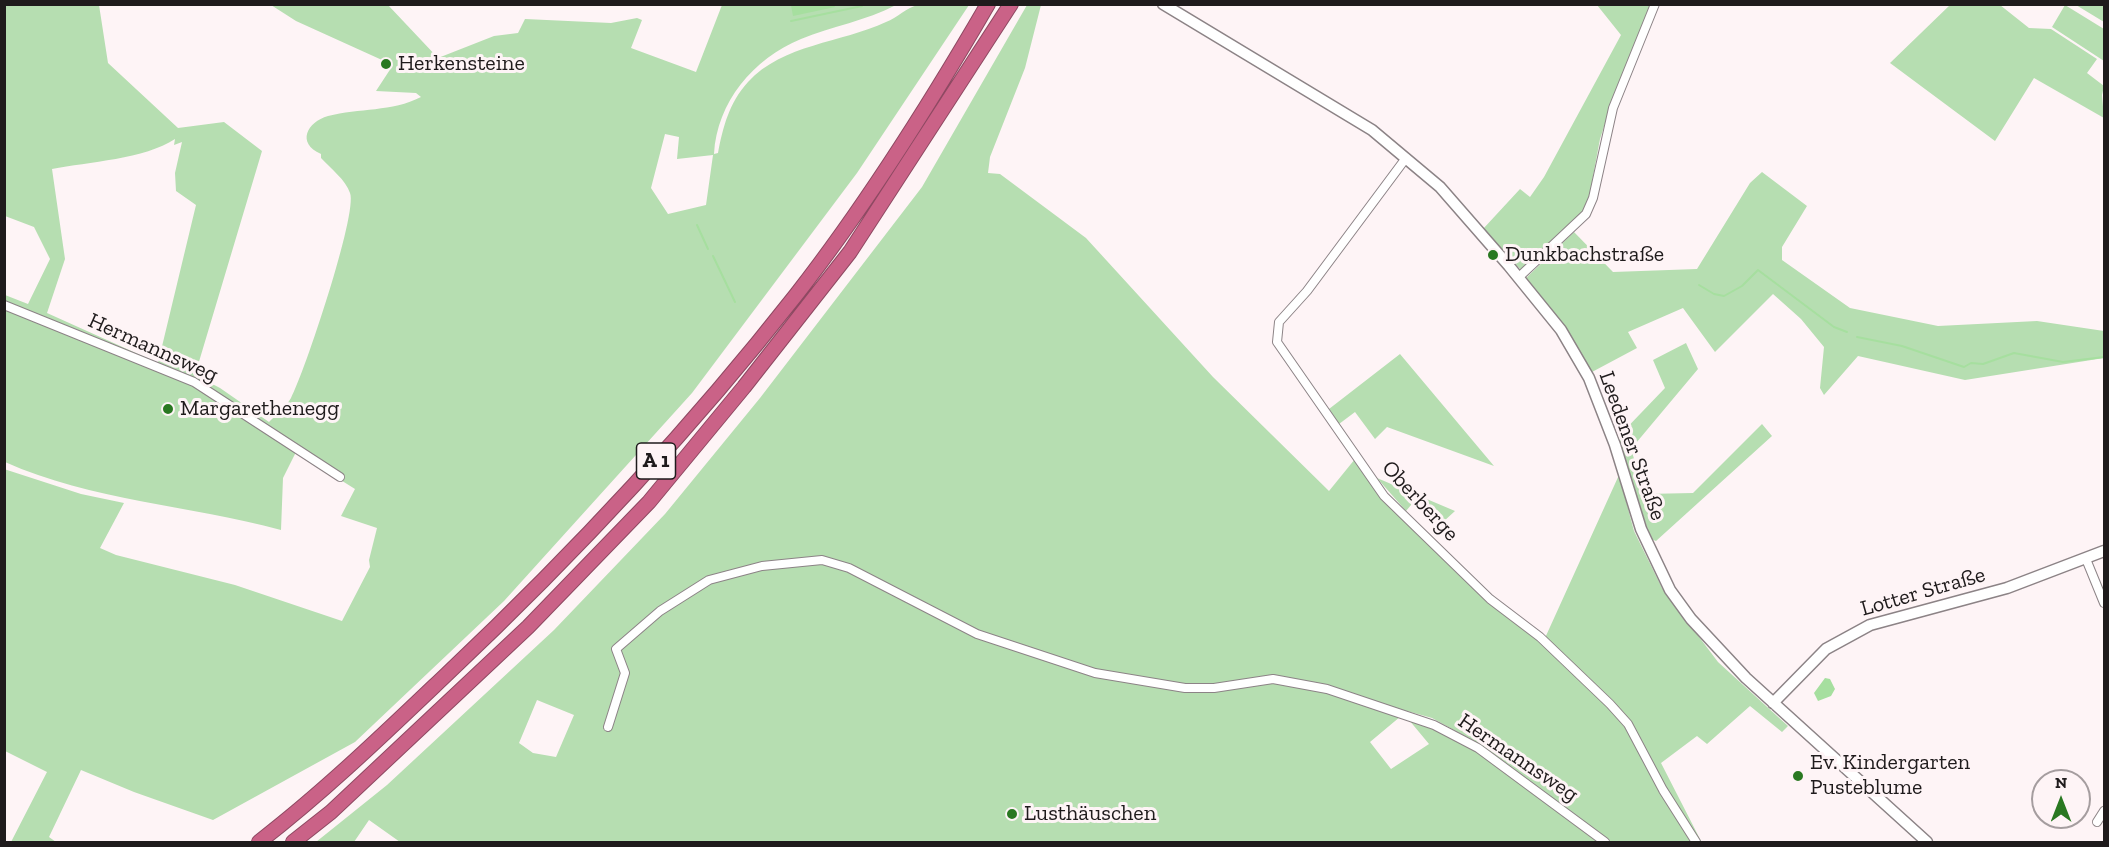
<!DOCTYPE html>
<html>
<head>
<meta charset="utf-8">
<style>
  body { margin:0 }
  #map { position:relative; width:2109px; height:847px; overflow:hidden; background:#fef4f6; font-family:"Zilla Slab",serif }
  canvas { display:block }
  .frame { position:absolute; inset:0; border:6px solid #1f1b1c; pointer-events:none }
  .north { position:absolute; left:2031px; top:769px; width:60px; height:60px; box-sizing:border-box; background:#fef4f6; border:2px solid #a59d9f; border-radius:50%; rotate:0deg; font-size:16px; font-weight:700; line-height:24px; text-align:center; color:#1f1b1c }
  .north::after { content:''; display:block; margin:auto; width:21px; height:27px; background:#297821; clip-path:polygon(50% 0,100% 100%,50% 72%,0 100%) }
</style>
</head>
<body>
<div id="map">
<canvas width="2109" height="847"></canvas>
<div class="frame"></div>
<div class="north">N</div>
</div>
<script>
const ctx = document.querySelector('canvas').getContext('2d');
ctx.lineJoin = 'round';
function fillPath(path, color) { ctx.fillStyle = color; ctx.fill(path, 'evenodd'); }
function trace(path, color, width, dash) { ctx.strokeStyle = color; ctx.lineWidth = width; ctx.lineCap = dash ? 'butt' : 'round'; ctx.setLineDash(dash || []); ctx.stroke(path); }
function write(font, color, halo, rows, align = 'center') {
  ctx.font = font + ' "Zilla Slab",serif'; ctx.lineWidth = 6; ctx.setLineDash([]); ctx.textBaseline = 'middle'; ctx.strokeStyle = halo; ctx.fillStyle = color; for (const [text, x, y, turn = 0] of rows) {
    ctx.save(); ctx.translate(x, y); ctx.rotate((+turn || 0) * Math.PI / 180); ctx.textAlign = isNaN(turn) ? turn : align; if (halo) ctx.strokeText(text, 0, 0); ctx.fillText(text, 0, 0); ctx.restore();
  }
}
fillPath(new Path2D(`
  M1951,4L2000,5L2029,28L2051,29L2097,59L2087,73L2104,86L2102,95L2104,118L2034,78L1995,141L1890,63Z
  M5,5H99L108,63L178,128L224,122L262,151L195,375L220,388L269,422C276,415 286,407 291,398C304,374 358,213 350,193C346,180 330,168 321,158V154C296,143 307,122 328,116C359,108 392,112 421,97L416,93L376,91L393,65L296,21L271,5H388L438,58L494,36L518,33L525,19L611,23L637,18L642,20L631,48L696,72L722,5H896C866,21 832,26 801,39C753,59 717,102 714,154L718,153C723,127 729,103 748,82C783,44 841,43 886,22C897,18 907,7 918,5C933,1 954,5 969,5L857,173L692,393L504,601L355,742L213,820L134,792L81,770L49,837L56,842H11L47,772L5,751L4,469L81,494L124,503L100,548L116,555L235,585L342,621L370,567L369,560L377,528L341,516L355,489L296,452L283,478L281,530C189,505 92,501 5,462V295L28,304L50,259L34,227L5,216ZM665,134L679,137L677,159L713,155L706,205L668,214L651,188ZM175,139L174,145L182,142L175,173L176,191L196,205L158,363L47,313L65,259L52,169C88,162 145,159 175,139Z
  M1027,5H1041L1025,68L990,157L988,173L1000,174L1086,238L1213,377L1329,491L1355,459L1388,504L1558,659L1545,638L1619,475L1634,531L1662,588L1718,662L1788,726L1782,732L1750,706L1707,744L1697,736L1661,763L1701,841L400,842L369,820L354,842H316L387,785L554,630L665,514L760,398L922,187ZM537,700L574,715L556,757L533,753L519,743ZM1407,711L1432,718L1476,742L1473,747L1429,726L1409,720L1429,744L1391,769L1370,742Z
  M1597,5H1652L1611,105L1600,139L1589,198L1583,211L1521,270L1483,229L1520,189L1530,197L1544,177L1621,35Z
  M2065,5L2104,29V61L2052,27Z
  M2076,5H2104V22Z
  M1762,172L1807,206L1782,247V260L1850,308L1938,326L2037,321L2104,331V358L1965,380L1858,356L1824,395L1820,388L1824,347L1801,319L1773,294L1715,352L1683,308L1628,332L1637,348L1592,372L1567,332L1526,278L1574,232L1613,272L1697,269L1750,183Z
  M1686,343L1698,369L1631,449L1645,494L1693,493L1762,424L1772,436L1656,541L1651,539L1617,438L1665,388L1653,360Z
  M1400,354L1494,466L1387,427L1375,439L1355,412L1339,424L1329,409Z
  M1377,478L1455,511L1443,522L1416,499L1406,511Z`), '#b6deb1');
fillPath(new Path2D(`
  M791,5H834L835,7L793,16Z
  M1825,678L1830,679L1835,689L1831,696L1818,701L1814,693Z`), '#a6df9f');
trace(new Path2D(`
  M791,21L862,6
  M697,225L708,249
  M713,256L735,302
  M1699,285L1714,294L1724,296L1742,286L1758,270L1834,327L1847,332
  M1857,337L1902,346L1964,367L1971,363L1983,364L2014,353L2063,362L2104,357`), '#a6df9f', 2);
const street = new Path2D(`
  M1406,158L1307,291L1279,322L1277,342L1384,496L1490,599L1540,637L1610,704L1628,724L1663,790L1696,842
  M1519,277L1586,214L1593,198L1613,108L1655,4
  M4,305L194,382L340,477
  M2086,559L2104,603
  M608,727L625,673L616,649L660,611L709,580L762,566L822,560L849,568L977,634L1095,673L1185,688H1214L1273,679L1327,689L1434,725L1478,748L1605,842
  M2097,822L2104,811`);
const secondary = new Path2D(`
  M1163,4L1372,130L1440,187L1509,266L1561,330L1589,378L1615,445L1641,529L1670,590L1691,619L1746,678L1927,842
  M1773,703L1826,649L1870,625L2007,588L2104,551`);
const highway = new Path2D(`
  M259,842C325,791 386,732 447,674C572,556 690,430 796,295C867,204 930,104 988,4
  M293,842L331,812L528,627L649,502L744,387L850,252L1011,4`);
trace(street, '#8c8386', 10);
trace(secondary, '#8c8386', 13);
trace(highway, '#8e4962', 16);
trace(street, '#fff', 8);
trace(secondary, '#fff', 10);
trace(highway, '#ca6287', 14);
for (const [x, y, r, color] of [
  [386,64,6,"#297821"],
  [1493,255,6,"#297821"],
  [168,409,6,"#297821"],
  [1798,776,6,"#297821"],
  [1012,814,6,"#297821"]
]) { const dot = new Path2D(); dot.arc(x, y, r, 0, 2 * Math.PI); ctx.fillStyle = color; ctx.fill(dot); trace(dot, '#fef4f6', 2); }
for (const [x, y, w] of [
  [656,461,39]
]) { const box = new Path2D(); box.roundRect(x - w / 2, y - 18, w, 36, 4.5); ctx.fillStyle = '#fef4f6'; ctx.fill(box); trace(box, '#1f1b1c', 1.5); }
write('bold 21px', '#1f1b1c', null, [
  ["A 1",656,461]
]);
write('22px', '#1f1b1c', '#fef4f6', [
  ["Herkensteine",398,64],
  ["Dunkbachstraße",1505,255],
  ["Margarethenegg",180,409],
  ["Ev. Kindergarten",1810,763],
  ["Pusteblume",1810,788],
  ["Lusthäuschen",1024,814]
], 'left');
write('22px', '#1f1b1c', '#fef4f6', [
  ["Hermannsweg",153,348,24],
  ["Leedener Straße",1632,446,70],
  ["Oberberge",1420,501,47],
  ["Lotter Straße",1923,592,-16],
  ["Hermannsweg",1518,758,34]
]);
</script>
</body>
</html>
